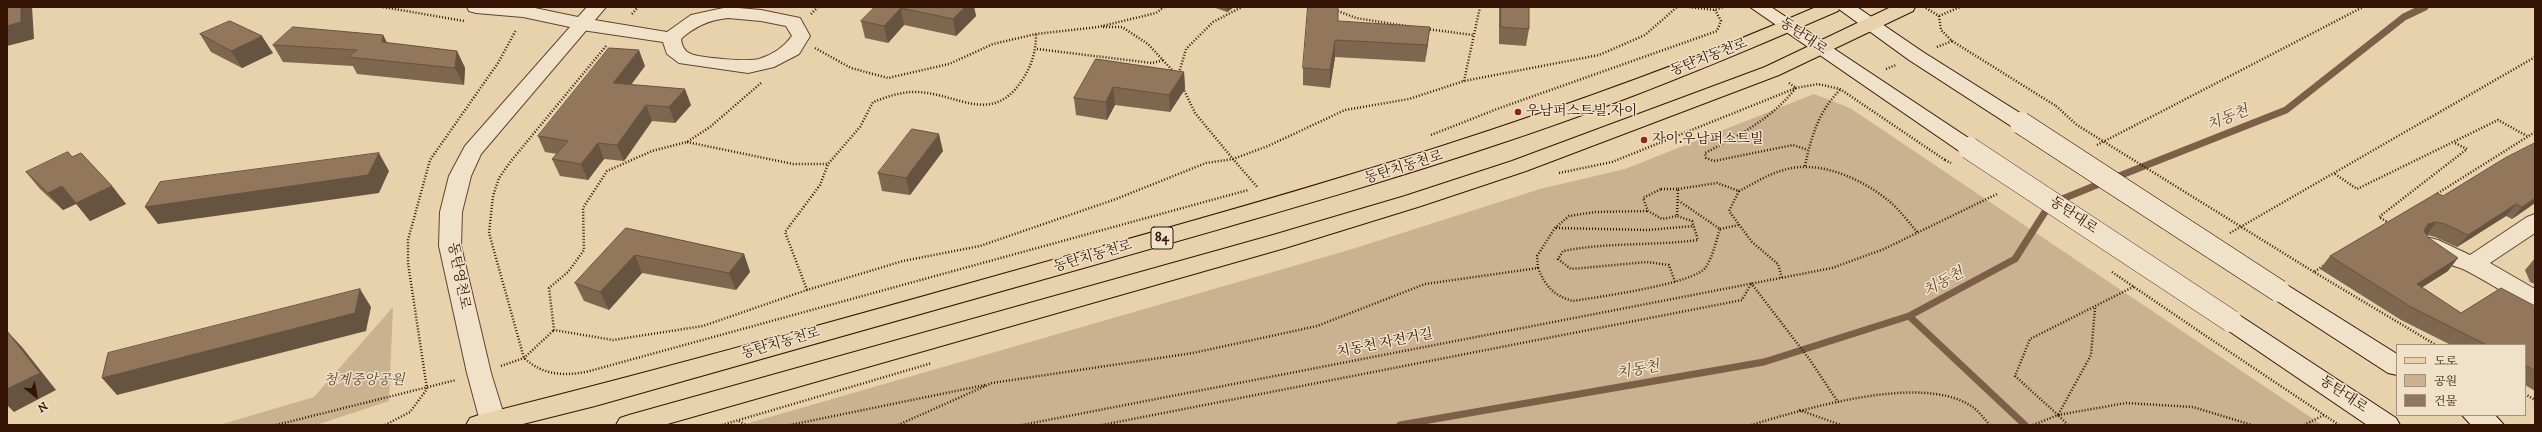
<!DOCTYPE html>
<html>
<head>
<meta charset="utf-8">
<style>
  body { margin:0 }
  #map { position:relative; width:2542px; height:432px; overflow:hidden; background:#e8d2ac; font-family:"IM FELL DW Pica","Noto Serif KR",serif }
  canvas { display:block }
  .frame { position:absolute; inset:0; border:8px solid #351405; pointer-events:none }
  .legend { position:absolute; left:2396px; top:344px; width:130px; height:72px; box-sizing:border-box; background:#f0e2c9; border:1px solid #a5907b; margin:0; padding:5px 7px; list-style:none; font-size:12px; color:#351405 }
  .legend li { display:flex; align-items:center; gap:8px; height:20px }
  .legend b { width:20px; border:1px solid #a5907b }
  .north { position:absolute; left:16px; top:376px; width:40px; height:40px; -webkit-text-stroke:3px #f0e2c9; paint-order:stroke; rotate:149deg; font-size:11px; font-weight:700; line-height:16px; text-align:center; color:#351405 }
  .north::after { content:''; display:block; margin:auto; width:14px; height:18px; background:#351405; clip-path:polygon(50% 0,100% 100%,50% 72%,0 100%) }
</style>
</head>
<body>
<div id="map">
<canvas width="2542" height="432"></canvas>
<div class="frame"></div>
<ul class="legend">
<li><b style="height:5px;background:#e8d2ac"></b>도로</li>
<li><b style="height:11px;background:#cab290"></b>공원</li>
<li><b style="height:11px;background:#92775c"></b>건물</li>
</ul>
<div class="north">N</div>
</div>
<script>
const ctx = document.querySelector('canvas').getContext('2d');
ctx.lineJoin = 'round';
function fillPath(path, color) { ctx.fillStyle = color; ctx.fill(path, 'evenodd'); }
function trace(path, color, width, dash) { ctx.strokeStyle = color; ctx.lineWidth = width; ctx.lineCap = dash ? 'butt' : 'round'; ctx.setLineDash(dash || []); ctx.stroke(path); }
function write(font, color, halo, rows, align = 'center') {
  ctx.font = font + ' "IM FELL DW Pica","Noto Serif KR",serif'; ctx.lineWidth = 3; ctx.setLineDash([]); ctx.textBaseline = 'middle'; ctx.strokeStyle = halo; ctx.fillStyle = color; for (const [text, x, y, turn = 0] of rows) {
    ctx.save(); ctx.translate(x, y); ctx.rotate((+turn || 0) * Math.PI / 180); ctx.textAlign = isNaN(turn) ? turn : align; if (halo) ctx.strokeText(text, 0, 0); ctx.fillText(text, 0, 0); ctx.restore();
  }
}
fillPath(new Path2D(`
  M1814,94L1850,108L2322,425H742L1349,250L1540,189L1625,169Z
  M393,307L389,401L316,425H219L314,397Z`), '#cab290');
trace(new Path2D(`
  M2114,178L2286,110L2404,17L2425,7
  M1909,316L2025,425
  M1400,425L1764,362L1909,316L2015,259L2050,204L2104,182`), '#7c5f47', 7);
const minor = new Path2D(`
  M728,7L761,10L800,18L810,36L799,54L774,67L748,73L679,63L667,54L663,42L582,30L575,28L573,24L575,20L582,18L667,32L691,15ZM728,18L761,21L786,26L792,36C784,47 772,55 759,59C748,62 701,58 691,54C684,51 682,46 681,39C695,26 709,20 728,18Z
  M2535,214V233L2490,263L2535,289V308L2527,306C2507,294 2488,282 2467,271C2452,263 2429,263 2419,246L2422,240L2430,238L2438,240L2470,255L2527,217Z`);
const tertiary = new Path2D(`
  M467,7H530L578,17L587,7H606L481,154L471,176L462,212L461,246L491,373L507,425H481L467,373L439,246L440,212L449,176L465,146L570,27L523,17L476,13L469,11Z`);
const secondary = new Path2D(`
  M1750,7H1771L1976,143L1979,148L1976,153L1969,155L1962,153Z
  M1836,7H1857L1923,52L2028,118L2031,123L2028,128L2021,129L2014,128L1909,60Z
  M2279,283L2287,285L2397,354V375L2388,373L2271,297L2267,291L2271,285Z
  M2231,312L2239,315L2396,418L2400,425H2367L2223,327L2219,321L2223,315Z
  M2462,415H2495L2504,425H2471Z`);
const primary = new Path2D(`
  M1816,7H1840L1838,11C1753,48 1669,83 1582,115C1422,173 1257,218 1094,265C927,312 761,359 595,406L519,425H466L470,418L479,415C672,367 864,313 1056,259C1314,188 1570,114 1816,7Z
  M1891,7H1915L1913,11L1779,75L1526,171L1421,206L1285,248L664,425H616L620,418L629,415L1273,235L1405,196L1512,161L1765,67Z`);
trace(minor, '#62442f', 2);
trace(tertiary, '#62442f', 2);
trace(secondary, '#351405', 2);
trace(primary, '#351405', 2);
trace(new Path2D(`
  M383,7L464,21
  M1689,7L1715,10L1723,7
  M1926,8L1939,16
  M1335,10L1356,18L1406,26
  M632,14L638,7
  M811,14L818,7
  M1939,16L1941,30L1952,41L2056,106
  M1939,16L1960,7
  M1103,27H1122L1148,44L1173,71
  M1427,29L1473,35
  M606,46L511,161L499,178L493,196L489,233L524,358C543,375 562,376 586,372L1248,190
  M1937,47L1952,41
  M815,48L851,68L888,78L949,64L993,44L1036,34L1098,27L1156,13L1164,7
  M1037,49L1152,63L1164,60
  M1886,69L1896,65
  M1179,73L1186,49L1213,22L1242,7
  M1464,81L1480,7
  M761,83L710,127L687,142L652,151L607,171L583,208L584,250L568,272L549,288L554,330L613,340L703,326L807,290L903,261L980,246L1116,199L1206,163L1233,159L1258,188
  M1789,83L1796,88C1771,119 1740,135 1705,153L1706,158L1714,161L1793,145L1808,150
  M1183,88L1195,113L1233,159L1268,146L1345,110L1409,99L1464,81L1599,55L1645,35L1677,7
  M1431,135L1497,109L1717,31L1721,21L1715,10
  M687,142L793,164H828L860,127L873,102C887,97 902,91 918,92C958,94 991,125 1021,82C1031,67 1036,53 1036,34
  M2097,145L2363,7
  M1805,166C1811,137 1819,110 1841,89
  M1559,173L1612,162L1796,88L1818,84L1840,89L1945,160
  M2335,174L2357,189L2498,120L2527,136
  M1661,189H1678L1677,216L1662,219L1648,211L1643,198Z
  M1678,189L1717,183L1739,191L1729,211L1752,242L1778,264L1782,278
  M1739,191C1753,184 1768,174 1784,170C1819,159 1862,179 1889,201C1900,210 1909,223 1918,233
  M2435,195L2535,132
  M2389,223L2379,217L2467,149L2455,143
  M1556,228L1648,230L1694,226
  M1720,229L1739,225
  M2230,233L2535,57
  M2323,266L2314,272L2436,345
  M1538,268L1537,256L1555,228L1569,216L1595,212L1648,211
  M1675,282L1669,265L1647,262L1571,269L1558,259L1563,251C1608,242 1653,246 1698,240L1692,221L1677,216
  M1751,283L1810,360L1838,402
  M807,290L785,232L820,185L828,164
  M2206,336L2339,425
  M501,366L524,358L554,330
  M2525,394L2535,400
  M1799,410L1841,425
  M2058,415L2126,403L2193,407L2252,425
  M739,421L746,425
  M276,425L456,380
  M385,425L410,412L427,389L408,263V240L430,160L498,63L516,30
  M722,425L932,363
  M790,425L985,385
  M898,425L992,383L1193,353L1317,326L1425,284L1538,268C1545,286 1554,296 1573,301C1597,297 1695,284 1706,267C1713,256 1716,241 1720,229L1679,201
  M1022,425L1832,268L1884,249L1997,194
  M1102,425L1742,300L1751,284
  M1751,425C1805,409 1921,373 1971,406C1978,410 1984,419 1990,425
  M2033,425L2058,415L2015,376L2030,339L2135,286
  M2068,425L2058,415L2091,355L2095,308
  M2304,425L2324,415`), '#351405', 2.5, [1, 2]);
fillPath(minor, '#f0e2c9');
fillPath(tertiary, '#f0e2c9');
fillPath(secondary, '#f0e2c9');
fillPath(primary, '#e8d2ac');
const secondaryBridge = new Path2D(`
  M2021,123L2279,291
  M1969,148L2231,321`);
trace(secondaryBridge, '#351405', 23, []);
trace(new Path2D(`
  M2056,106L2077,125L2314,272
  M1945,160L1951,163
  M2112,272L2206,336`), '#351405', 2.5, [1, 2]);
trace(secondaryBridge, '#f0e2c9', 22);
fillPath(new Path2D(`
  M875,7H974L976,16L956,36L904,25L888,43L865,38L861,21Z
  M1213,7H1234L1227,12Z
  M1499,7H1529V29L1526,46L1499,44Z
  M1338,21L1428,44L1425,62L1335,57L1330,88L1303,85V68Z
  M200,34L273,53L242,68L211,52Z
  M383,35L387,43L457,51L465,68L464,85L357,74L353,66L283,62L273,45Z
  M1096,59L1184,72L1185,89L1170,112L1115,105L1107,120L1076,115L1074,98Z
  M645,66L631,85L691,105L675,123L652,121L624,161L604,159L588,180L560,176L552,159L557,154L545,152L538,136Z
  M943,151L910,195L882,191L878,173Z
  M72,157L112,186L126,204L90,221L76,204L63,210L40,189L26,172Z
  M2443,196L2535,203L2512,219L2506,216L2457,247L2435,237L2427,235L2448,271L2422,287L2461,313L2535,306V391L2525,385V345H2451L2401,320L2320,269L2330,256Z
  M626,228L744,254L750,272L736,290L642,273L609,310L584,301L575,283Z
  M2535,258V284L2530,282L2525,270Z`), '#7e664f');
fillPath(new Path2D(`
  M21,7H32L34,39L7,46V26Z
  M965,7H974L976,16L956,36L953,19Z
  M1227,7H1234L1227,12Z
  M901,8L904,25L888,43L884,26Z
  M1430,27L1428,44L1425,62L1427,45Z
  M383,35L392,52L382,42Z
  M262,36L273,53L242,68L231,51Z
  M1335,40V57L1330,88V70Z
  M639,50L645,66L619,100L613,83Z
  M457,51L465,68L464,85L455,68Z
  M1184,72L1185,89L1170,112L1169,95Z
  M1113,87L1115,105L1107,120L1106,102Z
  M685,89L691,105L675,123L669,107Z
  M646,105L652,121L624,161L617,145Z
  M939,134L943,151L910,195L906,178Z
  M598,143L604,159L588,180L581,164Z
  M379,153L389,171L379,193L158,224L145,207Z
  M62,186L76,204L63,210L48,193Z
  M112,186L126,204L90,221L76,203Z
  M2535,198V203L2512,219L2522,207Z
  M2516,204L2506,216L2457,247L2468,235Z
  M2436,222L2427,235L2419,237L2428,224Z
  M744,254L750,272L736,290L729,273Z
  M635,255L642,273L609,310L600,292Z
  M2458,258L2448,271L2407,297L2417,284Z
  M360,289L371,307L366,331L117,395L102,378Z
  M7,331L22,347L56,390L14,412L7,405Z`), '#665340');
const building = new Path2D(`
  M7,7H21V22L7,26Z
  M875,7H965L953,19L901,8L884,26L861,21Z
  M1308,7H1338V21L1430,27L1427,45L1335,40L1330,70L1303,68Z
  M1501,7H1529V29L1501,27Z
  M230,21L262,36L231,51L200,34Z
  M293,27L383,35L382,42L457,51L455,68L348,57L357,50L273,45Z
  M609,48L639,50L613,83L685,89L669,107L646,105L617,145L598,143L581,164L552,159L568,141L538,136Z
  M1096,59L1184,72L1169,95L1113,87L1106,102L1074,98Z
  M912,129L939,134L906,178L878,173Z
  M2535,143V198L2522,207L2516,204L2468,235L2445,224L2436,222L2428,224L2424,231L2429,238L2458,258L2417,284L2461,313L2501,288L2535,306V371L2525,365V345H2487L2411,307L2330,256L2437,193L2443,196L2505,158Z
  M68,152L72,157L81,153L112,186L76,203L62,186L48,193L26,172Z
  M379,153L368,175L145,207L160,182Z
  M626,228L744,254L729,273L635,255L600,292L575,283Z
  M360,289L355,313L102,378L108,353Z
  M7,331L40,373L7,389Z`);
fillPath(building, '#92775c');
trace(building, '#665340', 1);
for (const [x, y, r, color] of [
  [1518,112,4,"#8f2418"],
  [1644,140,4,"#8f2418"]
]) { const dot = new Path2D(); dot.arc(x, y, r, 0, 2 * Math.PI); ctx.fillStyle = color; ctx.fill(dot); trace(dot, '#f0e2c9', 1.5); }
for (const [x, y, w] of [
  [1162,238,22]
]) { const box = new Path2D(); box.roundRect(x - w / 2, y - 11, w, 22, 3); ctx.fillStyle = '#f0e2c9'; ctx.fill(box); trace(box, '#351405', 1); }
write('bold 13px', '#351405', null, [
  ["84",1162,238]
]);
write('14px', '#351405', '#f0e2c9', [
  ["동탄대로",1803,37,34],
  ["동탄치동천로",1709,58,-21],
  ["동탄치동천로",1404,168,-17],
  ["동탄대로",2073,216,34],
  ["동탄치동천로",1093,257,-16],
  ["동탄영천로",458,276,79],
  ["동탄치동천로",781,344,-16],
  ["치동천 자전거길",1385,344,-11],
  ["동탄대로",2343,395,34]
]);
write('14px', '#351405', '#f0e2c9', [
  ["우남퍼스트빌.자이",1526,112],
  ["자이.우남퍼스트빌",1652,140]
], 'left');
write('italic 14px', '#62432f', '#f0e2c9', [
  ["청계중앙공원",364,381]
]);
write('italic 15px', '#644631', '#f0e2c9', [
  ["치동천",2228,119,-22],
  ["치동천",1944,283,-28],
  ["치동천",1638,371,-10]
]);
</script>
</body>
</html>
